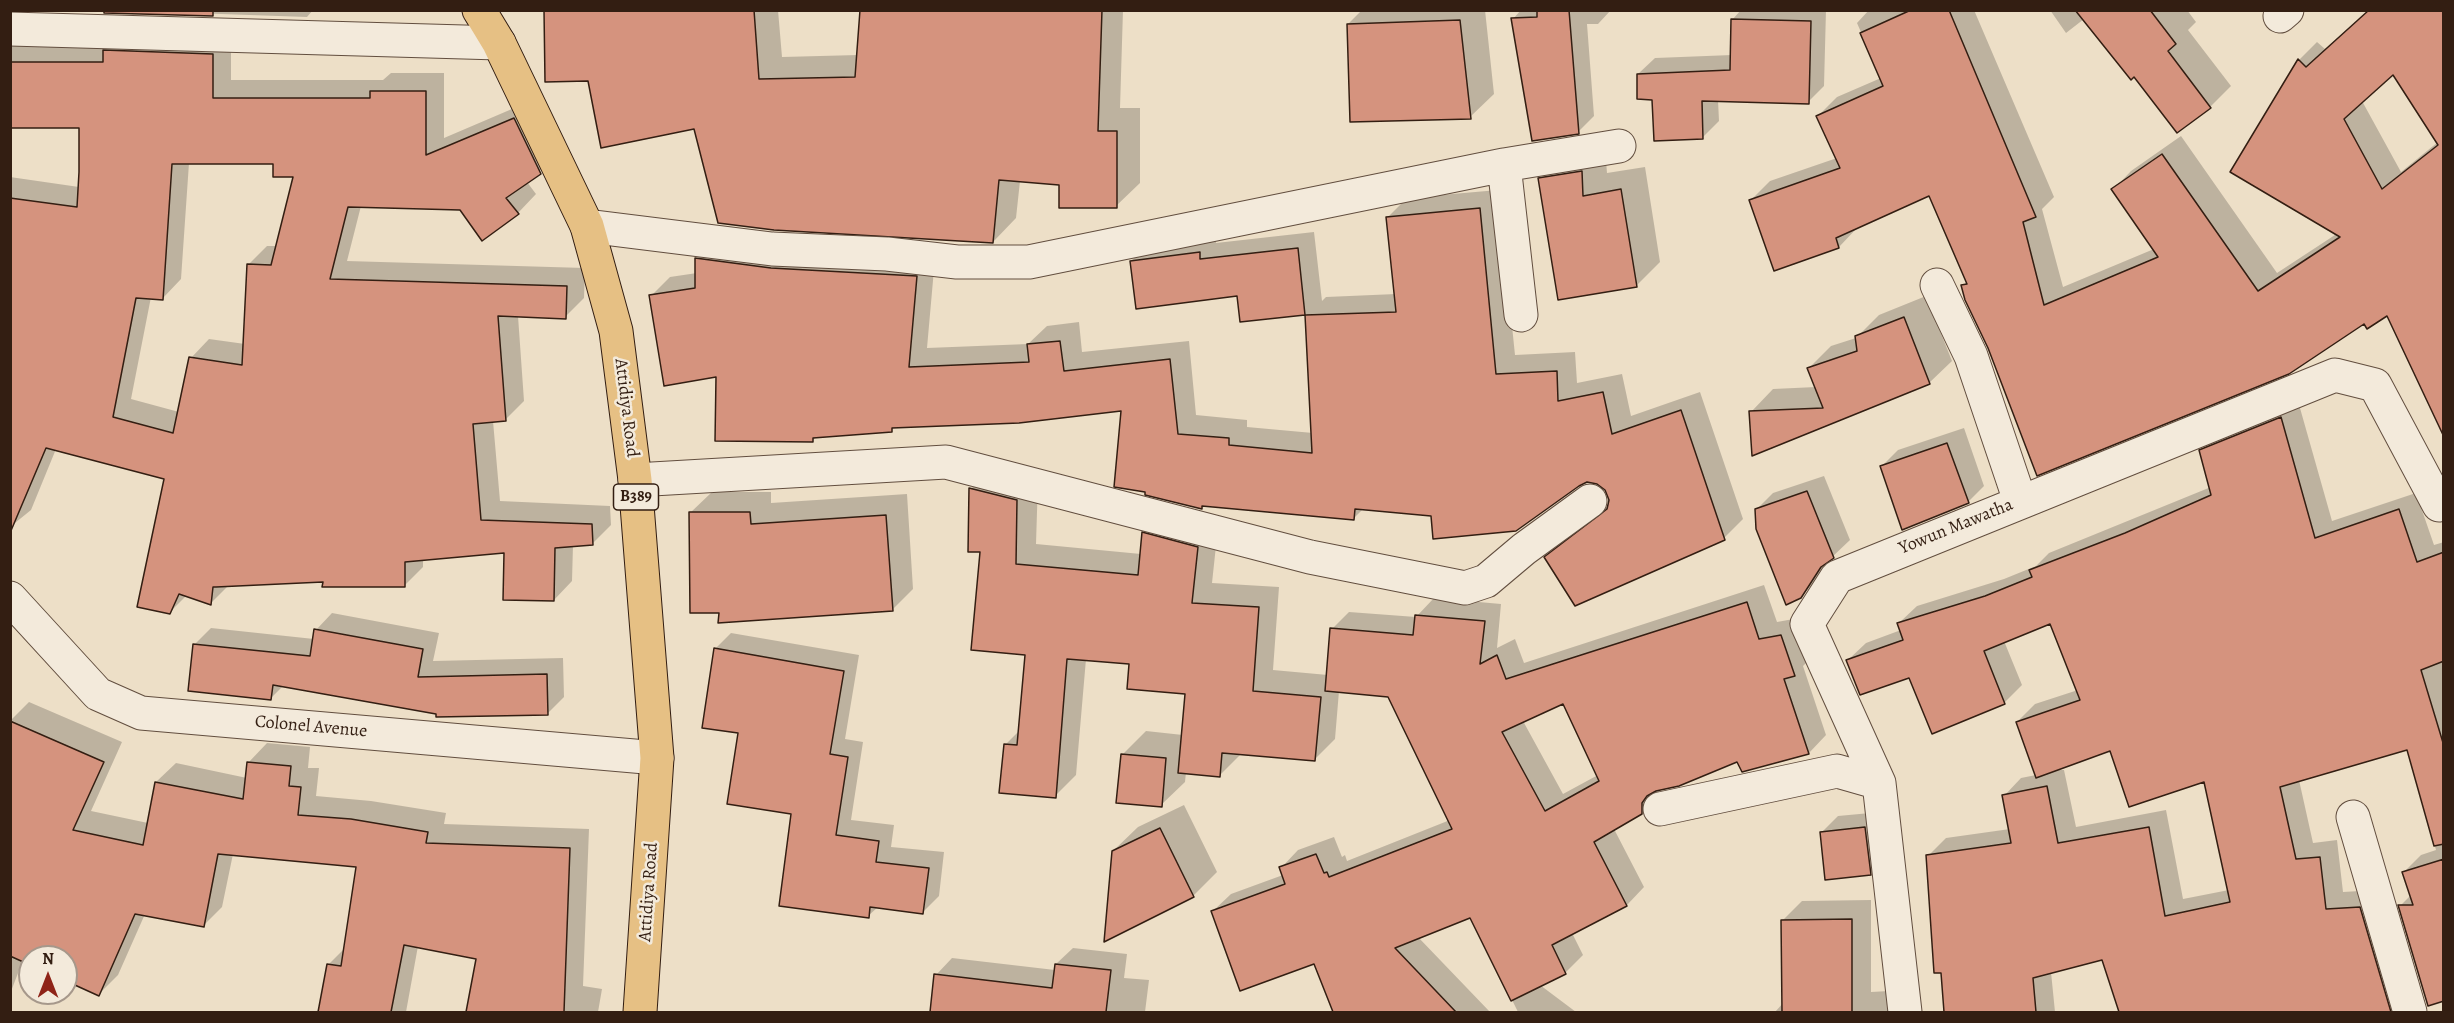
<!DOCTYPE html>
<html>
<head>
<meta charset="utf-8">
<style>
  body { margin:0 }
  #map { position:relative; width:2454px; height:1023px; overflow:hidden; background:#eddfc7; font-family:Alegreya,serif }
  canvas { display:block }
  .frame { position:absolute; inset:0; border:12px solid #331e12; pointer-events:none }
  .north { position:absolute; left:18px; top:945px; width:60px; height:60px; box-sizing:border-box; background:#f3eadb; border:2px solid #a6988b; border-radius:50%; rotate:0deg; font-size:16px; font-weight:700; line-height:24px; text-align:center; color:#331e12 }
  .north::after { content:''; display:block; margin:auto; width:21px; height:27px; background:#8f2418; clip-path:polygon(50% 0,100% 100%,50% 72%,0 100%) }
</style>
</head>
<body>
<div id="map">
<canvas width="2454" height="1023"></canvas>
<div class="frame"></div>
<div class="north">N</div>
</div>
<script>
const ctx = document.querySelector('canvas').getContext('2d');
ctx.lineJoin = 'round';
function fillPath(path, color) { ctx.fillStyle = color; ctx.fill(path, 'evenodd'); }
function trace(path, color, width, dash) { ctx.strokeStyle = color; ctx.lineWidth = width; ctx.lineCap = dash ? 'butt' : 'round'; ctx.setLineDash(dash || []); ctx.stroke(path); }
function write(font, color, halo, rows, align = 'center') {
  ctx.font = font + ' Alegreya,serif'; ctx.lineWidth = 5; ctx.setLineDash([]); ctx.textBaseline = 'middle'; ctx.strokeStyle = halo; ctx.fillStyle = color; for (const [text, x, y, turn = 0] of rows) {
    ctx.save(); ctx.translate(x, y); ctx.rotate((+turn || 0) * Math.PI / 180); ctx.textAlign = isNaN(turn) ? turn : align; if (halo) ctx.strokeText(text, 0, 0); ctx.fillText(text, 0, 0); ctx.restore();
  }
}
fillPath(new Path2D(`
  M106,10H313L307,17Z
  M545,10H778L782,57L858,55L862,10H1123L1120,108H1140V183L1116,206L1060,184L1020,181L1016,218L993,242L695,128L589,80Z
  M1362,10H1485L1494,94L1470,117L1348,24Z
  M1521,10H1611L1598,24H1587L1594,116L1578,132L1513,19Z
  M1741,10H1826L1824,86L1808,102L1718,100L1719,121L1703,137L1654,98L1638,74L1655,58L1732,55V20Z
  M1869,10H1974L2054,197L2042,209L2063,287L2154,249L2113,190L2131,171L2181,136L2277,273L2338,233L2299,60L2317,42L2325,49L2369,10H2444V426L2388,314L2364,322L1989,347L1963,286L1967,281L1930,194L1857,228L1839,247L1751,200L1770,181L1837,158L1818,116L1837,97L1881,78L1857,23ZM2393,73L2438,142L2401,172L2362,101Z
  M2050,10H2187L2196,22L2188,30L2231,86L2210,107L2177,131L2135,75L2084,19L2066,33Z
  M231,35V80H383L391,73H444V138L533,100L559,154L527,182L536,194L518,213L361,206L347,261L585,268L584,298L565,317L518,316L524,401L505,420L493,421L500,501L610,506L611,525L592,544L573,545L572,581L554,600L505,551L423,558V567L404,586L325,580L229,585L211,603L187,595L169,613L165,478L56,449L31,510L10,527V177L79,187L81,126H10V44ZM189,163H275L295,176L277,246H267L248,265L245,344L209,339L191,358L179,412L131,399L151,297L163,298L181,279Z
  M1605,148L1607,173L1645,167L1660,262L1636,286L1540,179L1563,155Z
  M1498,190L1515,355L1575,352L1577,383L1622,374L1631,416L1700,392L1743,519L1724,538L1546,558L1565,539L1609,505L1607,490L1598,482L1587,481L1433,515L1364,508L1353,519L1204,505L1202,508L1123,410L895,426L891,430L817,436L813,440L717,375L651,296L670,277L697,273V259L715,240L935,258L927,348L1028,344L1047,326L1079,322L1082,352L1189,341L1196,415L1247,420V427L1313,433L1307,314L1241,320L1238,295L1131,261L1148,245L1216,236V243L1314,232L1322,301L1326,297L1396,294L1388,217L1407,198Z
  M1926,296L1952,361L1929,383L1753,454L1751,412L1773,389L1816,387L1809,368L1831,346L1856,338L1879,315Z
  M2298,401L2332,521L2416,493L2434,545L2444,542V999L2400,906L2411,895L2404,872L2421,855L2436,850L2408,748L2299,780L2313,843L2337,840L2343,892L2377,890L2395,1012H2120L2103,958L2051,972L2055,1012H1946L1928,856L1946,838L2010,829L2004,796L2021,778L2036,775L2017,722L2035,704L2078,690L2051,622L2004,641L2022,685L2005,702L1932,732L1910,676L1848,660L1866,643L1901,630L1899,623L1917,606L2004,579L2036,566L2049,553L2211,487L2201,451L2218,433ZM2111,749L2205,780L2229,890L2183,899L2166,810L2076,827L2064,770H2052Z
  M1964,428L1984,486L1968,502L1881,467L1898,450Z
  M991,468L1038,480L1036,544L1141,554L1143,533L1164,512L1218,527L1212,583L1279,587L1273,670L1328,675L1332,629L1349,612L1416,617L1434,598L1501,604L1497,648L1515,639L1524,663L1764,585L1777,622L1799,618L1812,657L1803,666L1826,735L1809,753L1738,760L1659,790V795L1641,813L1614,829L1644,887L1627,905L1572,933L1583,955L1565,973L1540,985L1576,1012H1518L1471,917L1418,937L1490,1012H1334L1315,962L1213,911L1231,894L1283,875L1281,868L1298,850L1334,837L1342,857L1345,855L1347,861L1450,820L1389,695L1339,691L1335,739L1314,760L1240,755L1220,775L1186,772L1185,782L1161,805L1122,755L1146,731L1183,735L1187,693L1131,663L1086,659L1076,775L1055,796L1005,745L1020,730L1026,653L981,551L971,489ZM1564,703L1598,775L1563,794L1523,721Z
  M1824,476L1850,540L1831,558L1817,580L1800,597L1756,510L1773,493Z
  M712,492H771V503L907,494L913,589L892,610L721,612L690,513Z
  M332,613L439,633L433,661L563,658L564,697L547,714L437,712L284,685L271,698L194,645L211,628L314,639L316,630Z
  M731,633L859,655L845,739L863,742L851,820L894,825L891,847L944,852L939,896L923,912L878,907L868,916L792,813L739,732L715,649Z
  M29,702L122,742L91,811L148,823L156,782L176,763L247,778L248,763L267,743L310,747L308,768H319L316,796L371,801L446,813L444,824L589,829L583,986L602,989L598,1012H468L478,957L418,946L406,1012H319L329,964L345,948L358,866L233,854L222,907L203,926L145,914L118,975L99,994L66,979V957H30V963L23,960L10,994V721Z
  M1184,805L1217,872L1193,896L1113,851L1138,827Z
  M1881,812L1886,857L1870,874L1821,833L1838,816Z
  M1871,900V992L1889,991V1012H1775L1784,1002L1783,920L1802,901Z
  M1073,948L1127,954L1124,978L1149,980L1145,1012H931L936,975L952,958L1055,970L1056,964Z`), '#0003');
const building = new Path2D(`
  M104,10H213V16L104,13Z
  M544,10H754L759,79L855,77L860,10H1102L1098,131H1117V208H1059V185L999,180L993,243L774,230L718,223L694,129L601,148L588,81L545,82Z
  M1537,10H1569L1579,134L1532,141L1511,18L1537,17Z
  M1911,10H1949L2036,217L2023,222L2044,305L2158,257L2111,189L2162,154L2258,291L2340,237L2230,172L2298,59L2306,67L2369,10H2444V437L2387,316L2367,329L2364,324L2289,374L2037,476L1988,348L1965,300L1961,285L1967,284L1929,196L1836,238L1839,248L1774,271L1749,200L1840,168L1816,116L1883,86L1860,33ZM2393,75L2438,145L2382,189L2344,119Z
  M2075,10H2150L2176,44L2168,51L2211,108L2177,133L2134,77L2131,80Z
  M1731,19L1811,21L1809,104L1702,101L1703,139L1654,141L1652,100L1637,99V74L1730,70Z
  M1460,20L1471,119L1350,122L1347,24Z
  M103,50L213,54V98H370V91H426V155L514,118L541,174L506,198L519,214L482,241L460,210L348,207L330,279L567,286L566,319L498,316L506,421L473,424L481,520L592,524L593,545L555,548L554,601L503,600L504,553L405,562V587H322L323,582L216,587H213L211,605L179,594L170,614L137,607L164,479L46,448L10,533V198L77,207L79,172V128H10V62H103ZM172,164H273V177H293L271,265L247,264L242,365L189,357L173,433L113,417L136,298L163,300Z
  M1582,171L1583,196L1621,189L1637,287L1558,300L1538,178Z
  M1480,208L1496,374L1557,371L1558,401L1603,392L1612,434L1681,410L1725,540L1575,606L1544,557L1607,509L1609,500L1605,490L1597,484L1587,482L1579,486L1516,531L1433,539L1431,516L1355,509L1354,520L1202,506V509L1145,495V492L1114,487L1121,411L1019,423L892,428V432L813,438V442L715,441L716,377L664,386L649,295L695,288V258L771,268L917,276L909,367L1029,362L1027,344L1060,341L1064,371L1170,359L1178,434L1229,438V445L1312,453L1305,315L1396,312L1386,217Z
  M1298,248L1305,315L1240,322L1237,296L1136,309L1130,261L1200,252V259Z
  M1904,317L1930,384L1752,456L1749,411L1823,408L1807,368L1857,351L1855,336Z
  M2281,417L2315,538L2399,509L2417,562L2444,552V661L2421,670L2444,746V844L2434,846L2407,750L2280,787L2296,859L2320,857L2326,909L2360,907L2391,1012H2119L2102,960L2033,978L2036,1012H1944L1941,973H1934L1926,855L2011,843L2002,795L2047,786L2058,843L2149,827L2165,916L2230,902L2204,782L2129,807L2110,751L2036,778L2016,722L2080,700L2050,624L1984,651L2005,704L1932,734L1909,678L1860,695L1846,660L1903,640L1897,623L1985,596L2032,577L2029,570L2125,533L2211,495L2199,450Z
  M1947,443L1969,503L1902,530L1880,466Z
  M969,488L1017,500L1016,564L1138,575L1142,532L1198,547L1192,603L1259,607L1253,691L1321,697L1315,761L1222,753L1220,777L1178,773L1185,694L1127,689L1129,664L1067,659L1056,798L999,793L1004,744L1017,745L1025,655L971,650L980,552H968Z
  M1807,491L1834,558L1821,567L1801,598L1786,605L1756,529L1755,509Z
  M689,512H750L751,524L886,515L893,611L718,623L719,613H690Z
  M1747,602L1759,639L1781,635L1795,676L1784,679L1809,754L1742,772L1737,762L1679,786L1656,791L1647,796L1642,803V814L1594,842L1627,906L1552,945L1566,974L1511,1001L1470,918L1395,948L1456,1012H1333L1314,964L1240,991L1211,911L1285,884L1279,867L1316,854L1324,873L1327,872L1329,877L1452,829L1388,697L1325,691L1330,628L1413,635L1415,615L1485,621L1480,664L1497,655L1506,679ZM1563,704L1599,781L1545,811L1502,732Z
  M314,629L423,649L418,677L547,674L548,715L436,717V714L273,685L271,700L188,691L193,644L310,656Z
  M714,648L844,671L830,754L848,757L836,835L879,841L876,862L929,868L923,914L870,907L869,918L779,906L791,814L727,804L738,733L702,728Z
  M10,721L104,762L73,830L143,845L155,782L243,799L247,762L291,766L289,786L301,787L298,815L351,819L428,832L426,843L570,848L564,1012H466L476,959L404,945L391,1012H318L327,964L341,966L356,867L218,854L204,927L135,914L99,996L66,981V957H30V965L10,956Z
  M1121,754L1166,758L1162,807L1116,803Z
  M1865,827L1871,875L1825,880L1820,832Z
  M1160,828L1194,897L1104,942L1112,851Z
  M2444,859V1001L2428,1006L2398,905H2413L2402,872Z
  M1852,919V1012H1782L1781,920Z
  M1055,964L1111,970L1106,1012H930L934,974L1052,988Z`);
fillPath(building, '#d5937e');
trace(building, '#331e12', 1.5);
const minor = new Path2D(`
  M2280,16L2287,10
  M10,29L499,43
  M1504,165L1521,315
  M587,226L772,249L887,254L957,262H1029L1504,165L1619,146
  M1937,285L1971,356L2020,501
  M635,480L946,462L1310,557L1465,588L1486,581L1524,549L1590,501
  M10,598L98,694L141,713L657,758
  M1660,809L1837,771L1879,783
  M2353,817L2410,1012
  M1905,1012L1879,783L1807,624L1837,577L2335,375L2375,385L2439,505L2444,502`);
const major = new Path2D(`
  M479,10L499,43L587,226L616,331L635,480L657,758L640,1012`);
trace(minor, '#624e3f', 35);
trace(major, '#331e12', 35);
trace(minor, '#f3eadb', 33);
trace(major, '#e6c084', 33);
for (const [x, y, w] of [
  [636,497,45]
]) { const box = new Path2D(); box.roundRect(x - w / 2, y - 13, w, 26, 4.5); ctx.fillStyle = '#f3eadb'; ctx.fill(box); trace(box, '#331e12', 1.5); }
write('bold 16px', '#331e12', null, [
  ["B389",636,497]
]);
write('18px', '#331e12', '#f3eadb', [
  ["Attidiya Road",626,408,83],
  ["Yowun Mawatha",1956,527,-22],
  ["Colonel Avenue",311,727,5],
  ["Attidiya Road",649,892,-86]
]);
</script>
</body>
</html>
